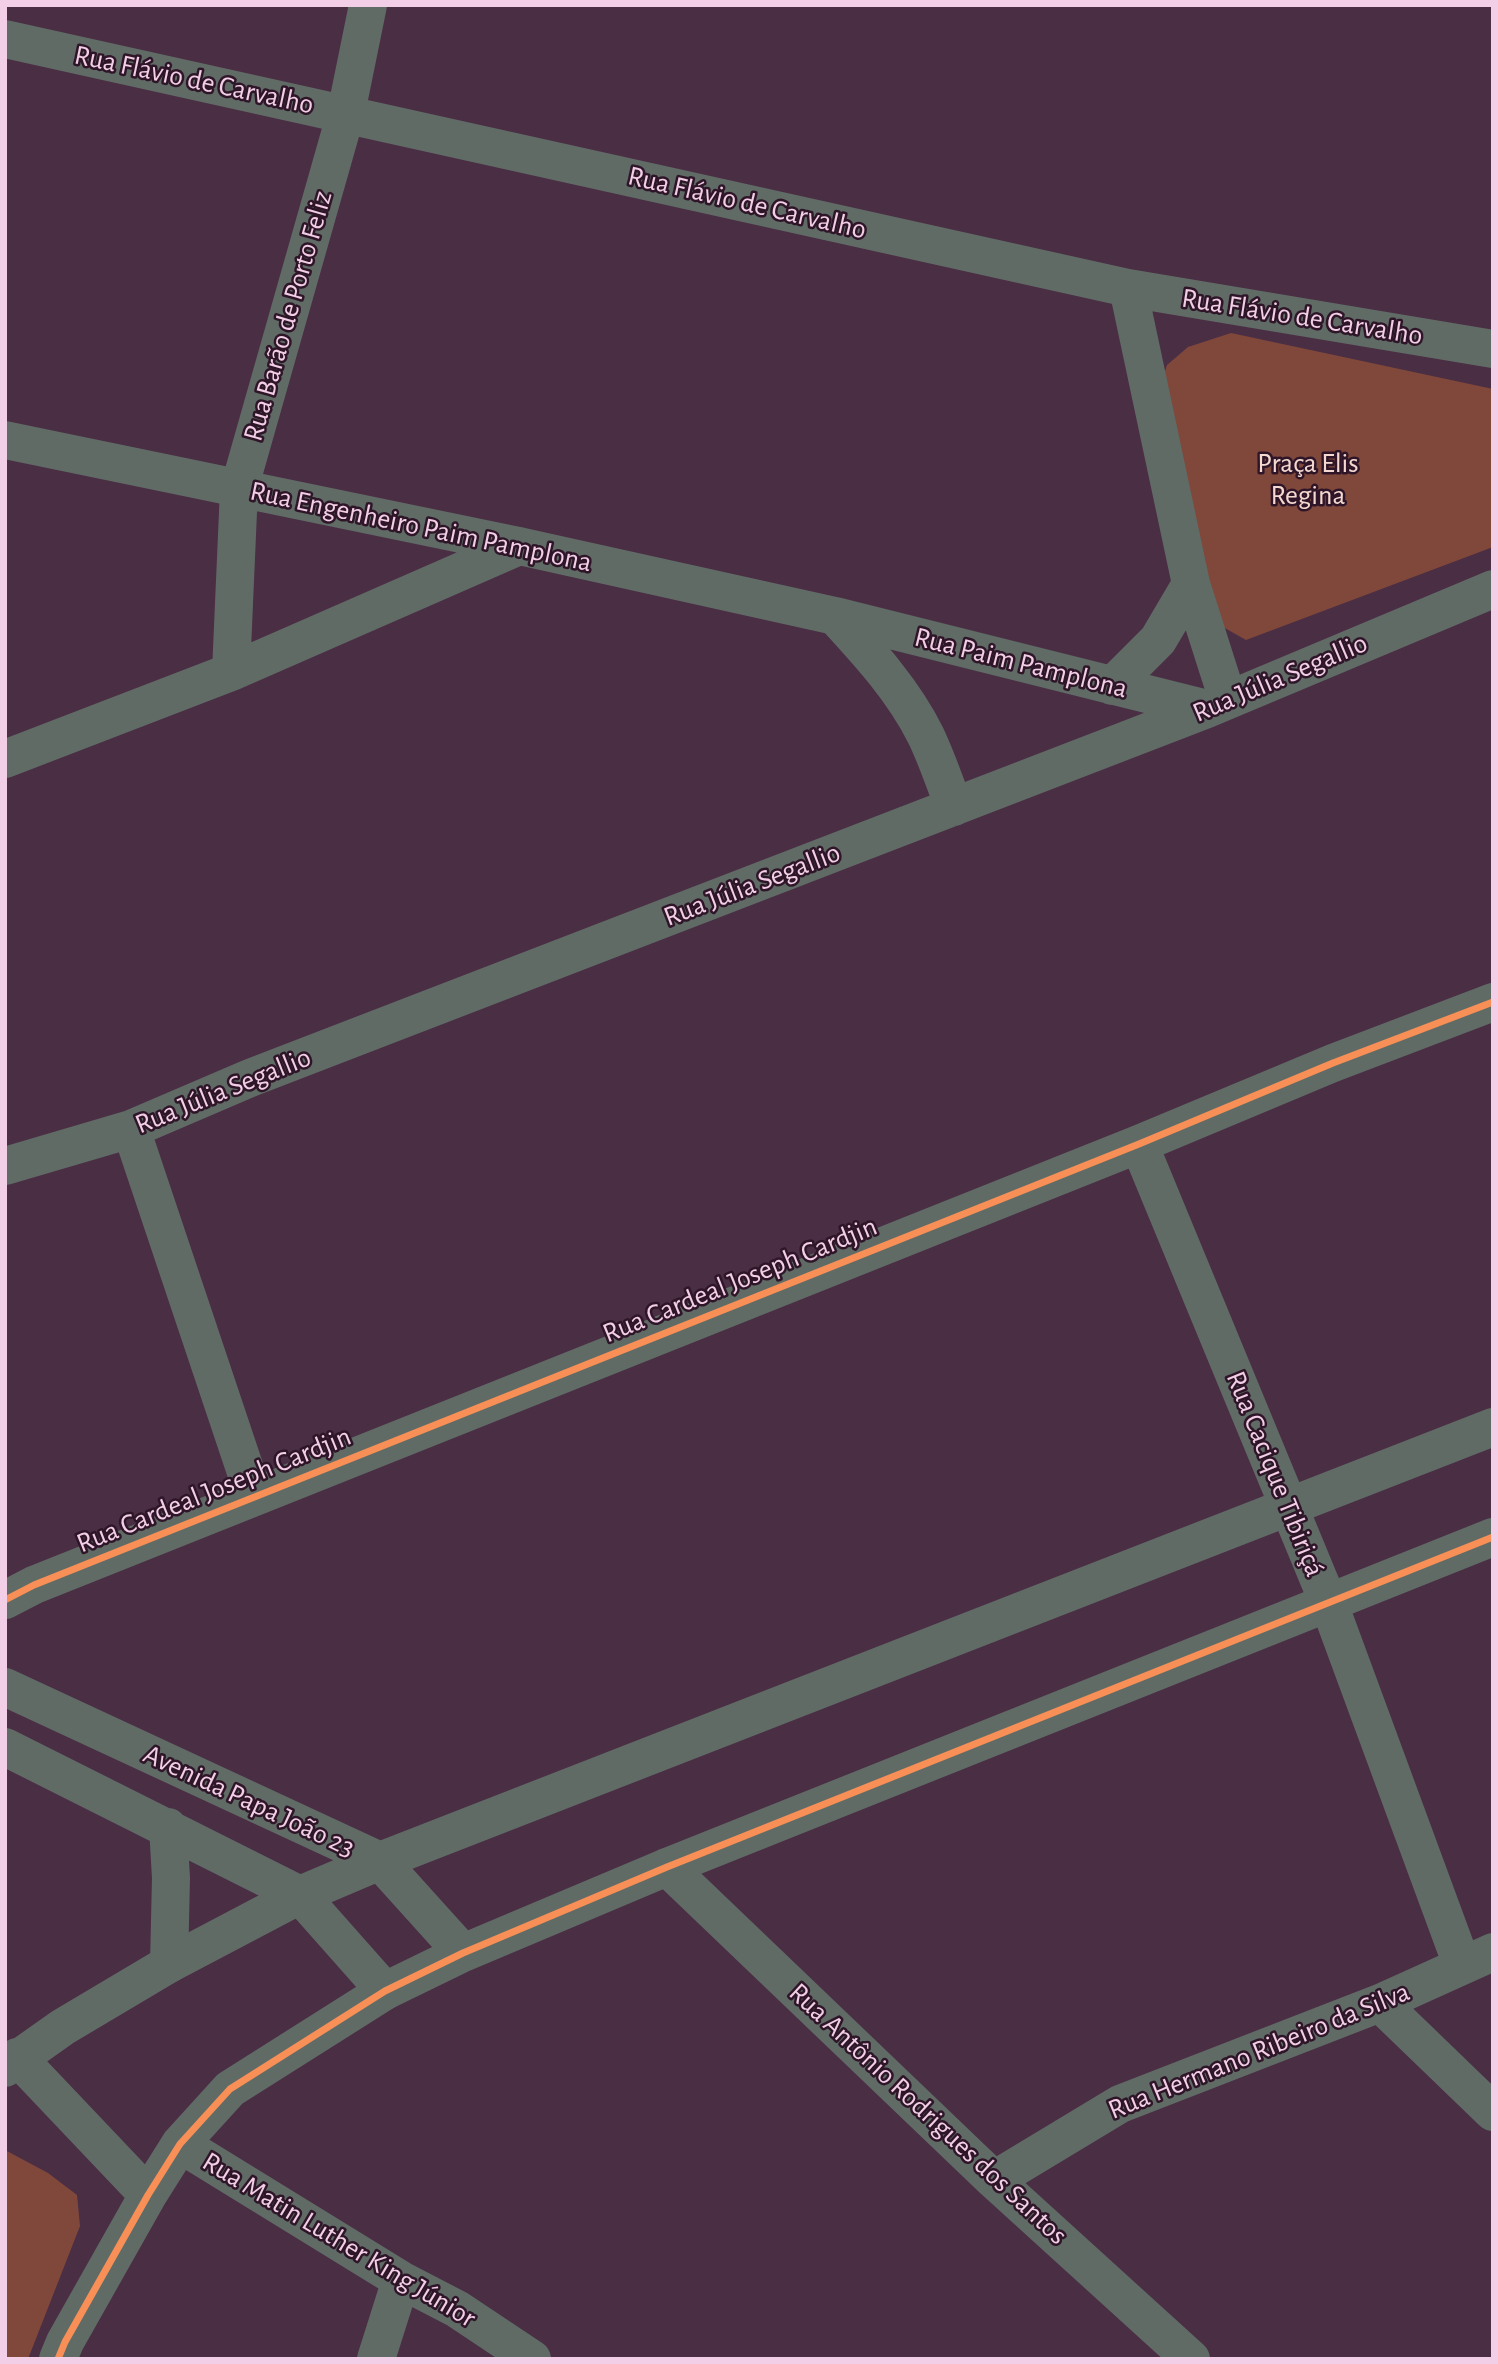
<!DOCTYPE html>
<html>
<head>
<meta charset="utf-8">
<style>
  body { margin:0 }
  #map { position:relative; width:1498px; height:2364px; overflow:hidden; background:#4a2e44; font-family:"Alegreya Sans",sans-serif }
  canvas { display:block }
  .frame { position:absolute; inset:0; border:7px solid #f2cfe6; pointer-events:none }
</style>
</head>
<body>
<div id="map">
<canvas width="1498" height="2364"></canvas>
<div class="frame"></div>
</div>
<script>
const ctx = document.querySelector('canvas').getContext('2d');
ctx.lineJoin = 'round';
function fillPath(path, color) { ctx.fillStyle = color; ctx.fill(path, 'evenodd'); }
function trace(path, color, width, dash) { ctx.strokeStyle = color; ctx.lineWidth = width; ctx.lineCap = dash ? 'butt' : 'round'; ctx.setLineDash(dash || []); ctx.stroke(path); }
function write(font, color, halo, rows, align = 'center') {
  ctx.font = font + ' "Alegreya Sans",sans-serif'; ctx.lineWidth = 5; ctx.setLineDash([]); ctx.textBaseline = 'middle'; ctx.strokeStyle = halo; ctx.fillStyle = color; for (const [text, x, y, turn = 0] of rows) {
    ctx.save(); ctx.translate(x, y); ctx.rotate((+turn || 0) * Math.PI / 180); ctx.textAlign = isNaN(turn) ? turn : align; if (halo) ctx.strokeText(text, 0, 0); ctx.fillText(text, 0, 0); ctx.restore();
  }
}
fillPath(new Path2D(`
  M1231,333L1493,389V547L1246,640L1207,618L1158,393L1167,365L1188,347Z
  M5,2150L48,2173L77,2195L80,2226L28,2359H5Z`), '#80483b');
trace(new Path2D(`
  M5,39L1128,288L1493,349
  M1128,288L1191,584L1228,700
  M5,440L519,546L835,616L1207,709
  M835,616C869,653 904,691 926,736C937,759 945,783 954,807
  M231,672L239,489L346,113L368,5
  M1112,686L1158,640L1191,584
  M5,759L231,672L519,546
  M131,1129L254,1496
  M1139,1144L1329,1604L1462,1965
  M5,1166L131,1129L250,1078L1207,709L1493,589
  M5,1600L34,1585L1139,1144L1333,1063L1493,1002
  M667,1867L994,2180L1191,2359
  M1380,2003L1493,2112
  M17,2057L148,2195
  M5,2068L63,2027L169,1964L300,1895
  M180,2144L401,2280L457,2309L532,2359
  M994,2180L1120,2104L1380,2003L1493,1952
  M58,2359L65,2342L148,2195L180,2144L230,2089L385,1991
  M376,2359L401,2280`), '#606b66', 38);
trace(new Path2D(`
  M5,1687L380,1861L463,1953
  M5,1747L300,1895L385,1991L463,1953L667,1867L1493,1537
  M168,1827L171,1878L169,1964
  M300,1895L380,1861L1493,1427`), '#606b66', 38);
trace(new Path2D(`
  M5,1600L34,1585L1139,1144L1333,1063L1493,1002
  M58,2359L65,2342L148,2195L180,2144L230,2089L385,1991L463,1953L667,1867L1493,1537`), '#f78f57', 7);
write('28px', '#f2cfe6', '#2e1628', [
  ["Rua Flávio de Carvalho",194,80,12],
  ["Rua Flávio de Carvalho",747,203,13],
  ["Rua Barão de Porto Feliz",288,316,-74],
  ["Rua Flávio de Carvalho",1302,317,9],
  ["Rua Engenheiro Paim Pamplona",421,527,12],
  ["Rua Paim Pamplona",1021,663,14],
  ["Rua Júlia Segallio",1280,678,-23],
  ["Rua Júlia Segallio",752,885,-21],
  ["Rua Júlia Segallio",223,1091,-22],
  ["Rua Cardeal Joseph Cardjin",740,1280,-22],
  ["Rua Cacique Tibiriçá",1275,1474,68],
  ["Rua Cardeal Joseph Cardjin",214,1490,-22],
  ["Avenida Papa João 23",249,1801,25],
  ["Rua Hermano Ribeiro da Silva",1259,2051,-22],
  ["Rua Antônio Rodrigues dos Santos",928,2114,43],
  ["Rua Matin Luther King Júnior",339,2240,31]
]);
write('28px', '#f5d9d0', '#2e1628', [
  ["Praça Elis",1308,464],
  ["Regina",1308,496]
]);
</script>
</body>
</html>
